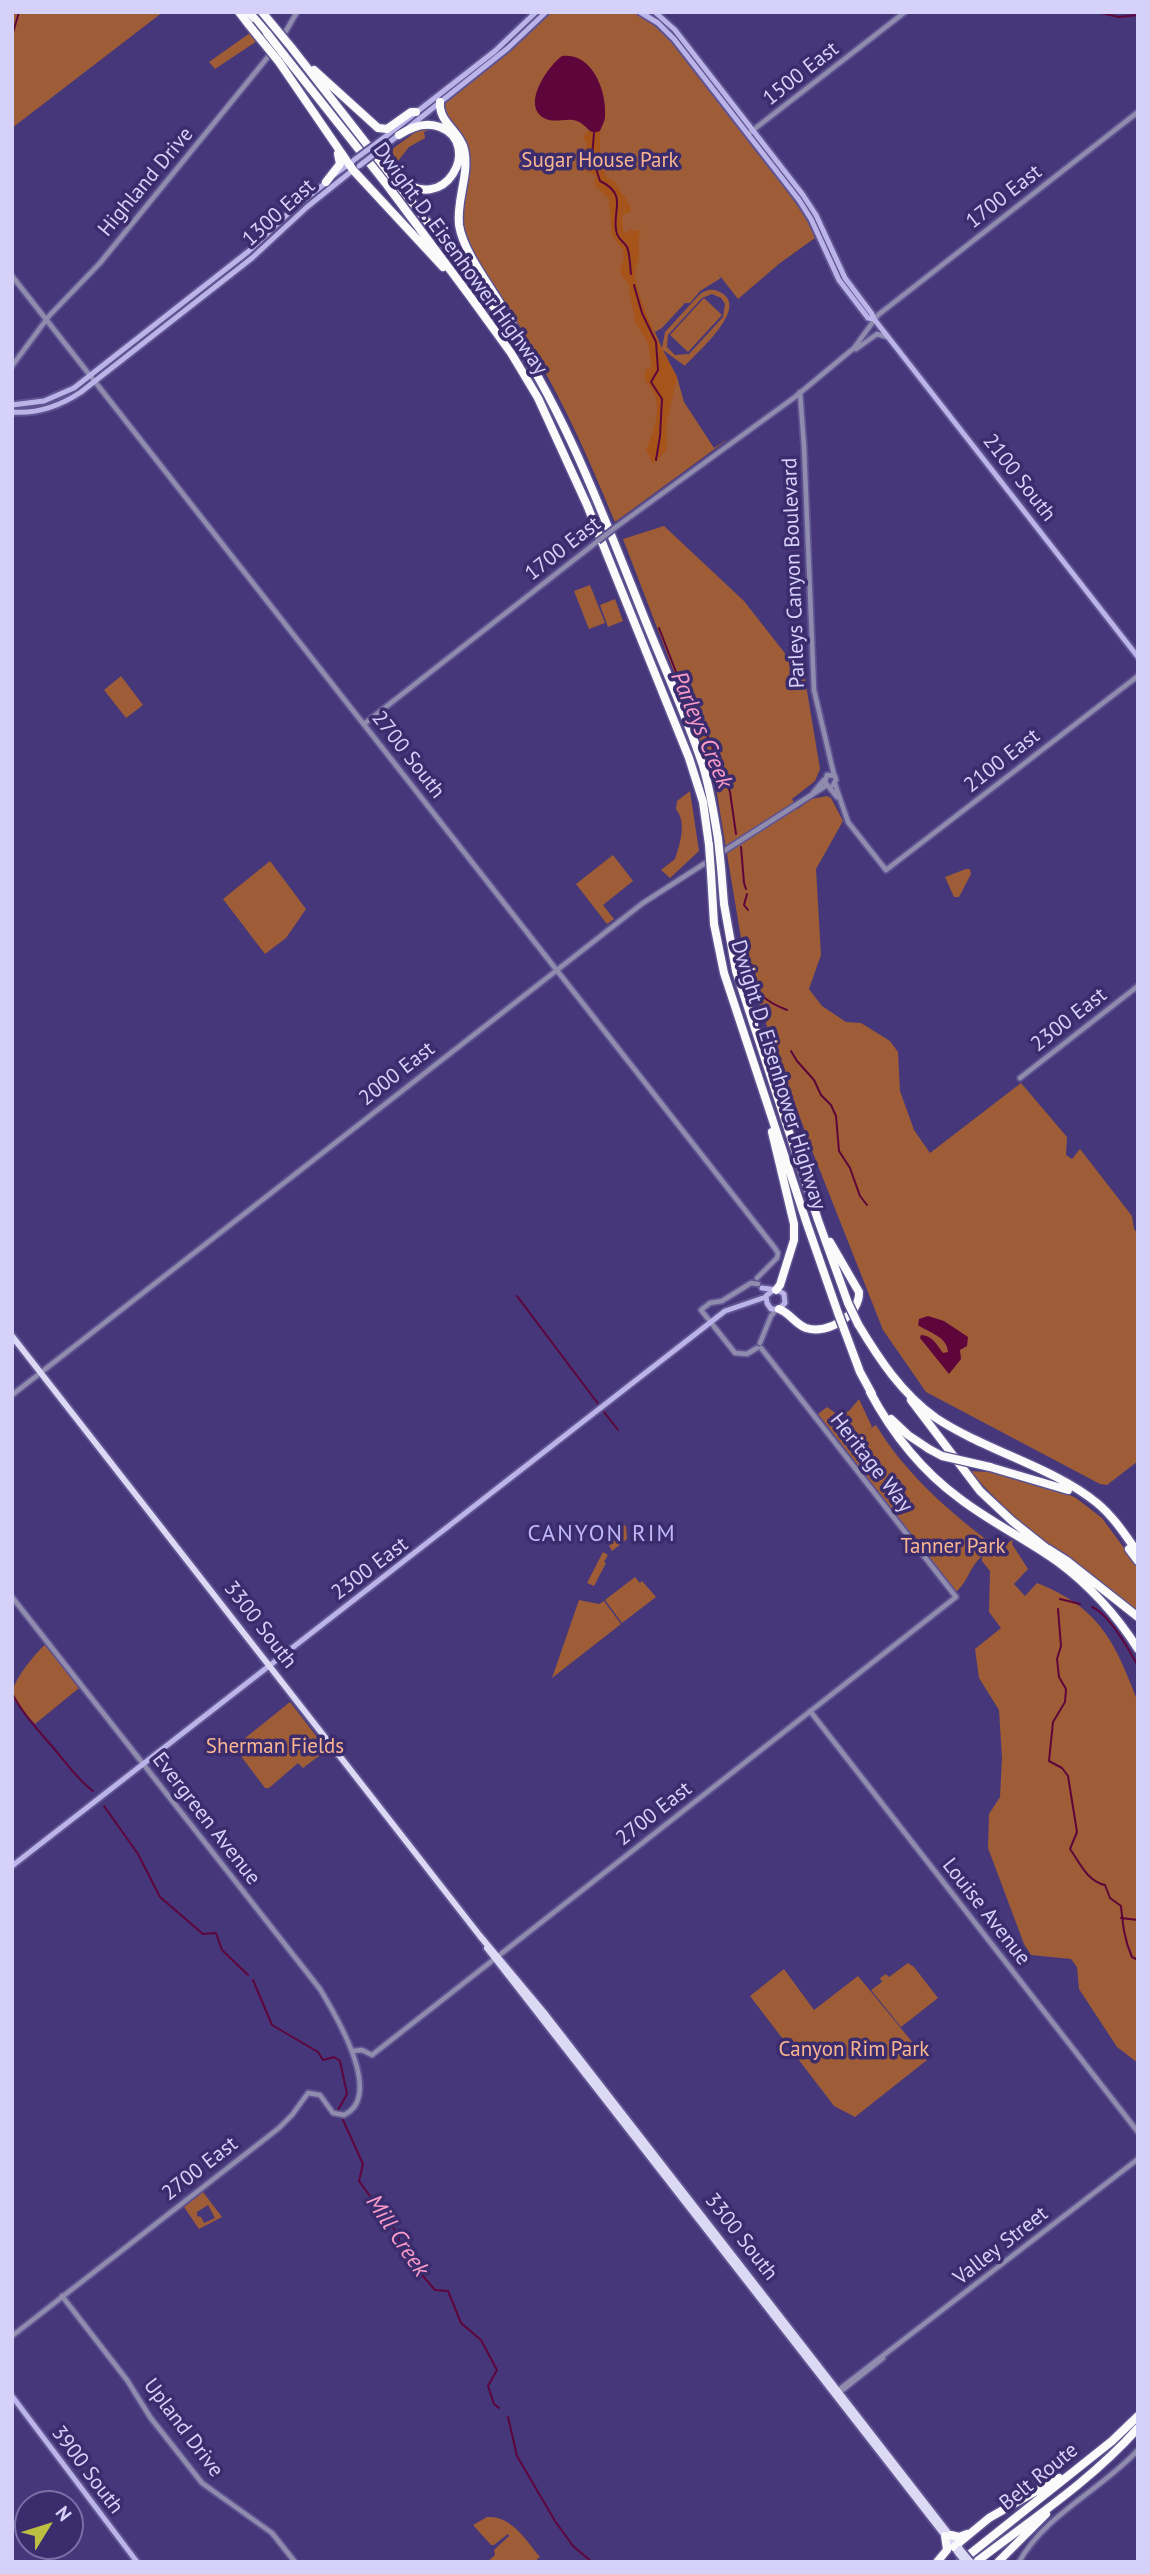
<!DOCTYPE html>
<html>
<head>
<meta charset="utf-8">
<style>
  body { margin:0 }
  #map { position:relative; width:1150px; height:2574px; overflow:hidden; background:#45377a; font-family:"PT Sans",sans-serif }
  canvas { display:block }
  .frame { position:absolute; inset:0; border:14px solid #d5d1f9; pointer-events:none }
  .north { position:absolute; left:14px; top:2490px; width:70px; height:70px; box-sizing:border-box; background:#3b2c6e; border:2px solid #796ea6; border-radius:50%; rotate:52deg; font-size:19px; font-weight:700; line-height:28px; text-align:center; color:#d5d1f9 }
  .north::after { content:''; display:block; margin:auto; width:24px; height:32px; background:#bdbf43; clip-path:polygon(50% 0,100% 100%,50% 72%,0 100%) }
</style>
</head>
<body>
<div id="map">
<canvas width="1150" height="2574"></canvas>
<div class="frame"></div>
<div class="north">N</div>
</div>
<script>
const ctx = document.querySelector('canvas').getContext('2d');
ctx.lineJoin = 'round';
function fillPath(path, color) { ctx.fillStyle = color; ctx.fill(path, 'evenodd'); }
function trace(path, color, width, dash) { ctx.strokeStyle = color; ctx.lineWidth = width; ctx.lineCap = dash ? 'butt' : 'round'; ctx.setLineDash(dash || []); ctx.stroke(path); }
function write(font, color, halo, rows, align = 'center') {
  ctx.font = font + ' "PT Sans",sans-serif'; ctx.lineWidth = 7; ctx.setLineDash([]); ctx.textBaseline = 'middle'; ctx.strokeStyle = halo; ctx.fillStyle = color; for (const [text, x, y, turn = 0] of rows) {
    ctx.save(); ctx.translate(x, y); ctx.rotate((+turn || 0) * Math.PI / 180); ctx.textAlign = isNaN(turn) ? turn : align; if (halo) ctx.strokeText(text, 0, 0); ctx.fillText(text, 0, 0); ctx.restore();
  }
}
fillPath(new Path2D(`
  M12,12H163L12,128Z
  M550,12H635L667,35L768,164L809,222L815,238L780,263L738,299L717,272L721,278L700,291L690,303H685L662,328L655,332L662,348L665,332L699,295C705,290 712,288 720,292C751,307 697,352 685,366L663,350L677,377L684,402L714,448L731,437L615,522C589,460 563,398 526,341C506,310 480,281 467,246C453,212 476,175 467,146C464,134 454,125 445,117L443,105L516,46ZM712,294L721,298L725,304L723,317L689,354L675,355L667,347L668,335L702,298Z
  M250,33L257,41L215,69L209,62Z
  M434,128L424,132L425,138L409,147L398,161L391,165L384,155L417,131Z
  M704,298L722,315L688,352L670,335Z
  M664,526L744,601L805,679L820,769L815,781L792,799L798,809L811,799L827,796L831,798L843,821L816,869L821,955L809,989L822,1006L846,1022L861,1023L890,1041L898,1052L900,1091L914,1130L930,1153L1021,1083L1067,1137L1066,1155L1072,1159L1080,1149L1132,1216L1134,1229L1138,1234V1461L1107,1485L1100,1484L926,1392L883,1330L811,1148L746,968L714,776L623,539Z
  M590,585L605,623L589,629L574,591Z
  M615,599L623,621L608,627L600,605Z
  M121,676L143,705L126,718L104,690Z
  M690,791L699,851L670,878L661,870L675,859C680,844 687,823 676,809L677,801Z
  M613,855L633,881L603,905L614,919L607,924L576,884Z
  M270,861L306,909L286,938L265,954L223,899Z
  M966,869H970L971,874L959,897H954L945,877Z
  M859,1399L872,1427L868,1430L876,1425C906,1475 951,1513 996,1547L993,1550L1013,1540L1012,1544L1028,1569L1014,1584L1025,1596L1037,1583C1100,1608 1115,1642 1138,1702V2063L1117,2047L1079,1989L1077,1967L1071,1959L1031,1955L1024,1944L988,1848L989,1814L1000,1797L1002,1758L999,1710L979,1678L975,1649L1001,1628L989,1612L990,1571L982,1561V1556C970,1566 969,1580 956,1592L818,1414L827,1407L838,1415L849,1411Z
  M969,1471L989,1472L1051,1486L1076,1498L1102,1518L1138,1567V1616L1071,1560L1017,1520Z
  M623,1525L626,1526L627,1539L612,1551L609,1546Z
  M603,1552L608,1555L604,1562L606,1563L594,1586L587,1583Z
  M635,1577L640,1583L642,1581L656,1597L622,1623L605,1600Z
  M579,1600L599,1604L604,1601L621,1624L552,1678Z
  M45,1645L79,1688L35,1724C28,1716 17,1706 13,1697C8,1686 36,1652 45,1645Z
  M290,1702L327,1750L303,1768L298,1763L269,1788H265L234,1747Z
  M908,1963L914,1967L938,1998L901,2027L871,1990L882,1982L880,1978L886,1974L889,1977Z
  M784,1969L814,2010L858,1976L927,2060L855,2117L834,2106L750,1996Z
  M203,2192L222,2217L199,2229L184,2207ZM208,2205L215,2218L204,2223L201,2217L197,2216V2212Z
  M487,2517C511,2515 526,2540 540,2557L534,2562H487L495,2555L494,2550L509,2536L508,2534L494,2545H491L473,2525Z`), '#9e5d36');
fillPath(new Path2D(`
  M588,131L594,133L600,131V160L606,177L614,181L631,207L630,212L622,215L623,230L627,234L630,230L641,231C637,239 639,244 639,253C640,260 635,267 635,274C636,297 665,357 677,377L667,421L666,451L653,463L646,450C655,429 666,398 645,381V370L652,367L648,343L635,321L628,283L621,275L620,269L624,259L623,250L612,235L609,199L594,184L596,176L583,169L586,166L583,156L587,145L583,137Z`), '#a7541a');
fillPath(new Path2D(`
  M562,56C592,52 607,91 605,116C605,122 602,125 600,131C588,136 588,125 577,121C567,117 554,124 544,118C521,105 548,66 562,56Z
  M928,1316L944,1321L968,1337L967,1346L960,1350L961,1359L949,1374L920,1338L921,1335C932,1335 937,1345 943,1353L948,1352C947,1336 929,1333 918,1325L919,1319Z`), '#5e053c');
trace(new Path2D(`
  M1096,12L1119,17L1138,15
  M12,36L19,12
  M594,133L592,156L600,181C630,195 610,213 617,234C619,240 624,242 627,247C630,254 630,266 631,274
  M634,285L642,313L656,342L658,370L651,382L662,399L660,436L656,460
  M659,628L686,698L699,718L717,757L730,792L736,834
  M741,847L744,883L746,889
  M747,894L744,905L748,910
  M754,971C751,993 769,1003 787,1010
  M791,1051L797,1061L814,1080L821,1095L831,1105L836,1116L839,1151L850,1168L860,1196L867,1205
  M517,1296L599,1405
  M604,1412L618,1430
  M1060,1599L1080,1604
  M1092,1607C1110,1615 1129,1650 1138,1666
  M1058,1609L1061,1646L1057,1659L1059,1677L1066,1689L1065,1702L1053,1722L1049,1761L1062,1768L1068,1776L1077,1832L1070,1849C1080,1863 1087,1881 1105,1885L1110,1898L1121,1906C1123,1925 1124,1939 1132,1957L1138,1960
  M12,1693C23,1715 40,1732 56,1751C68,1765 77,1779 93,1791
  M104,1806L138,1854L160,1897L203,1934L216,1933L222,1950L248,1975
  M1121,1918L1138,1920
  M253,1980L272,2025L318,2052L323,2060L334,2057L340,2061L347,2094L338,2110
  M343,2120L363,2164L359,2181L397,2233L403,2253L435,2290L448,2291L461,2323L481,2340L497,2370L488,2386L494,2404L499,2408
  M508,2417L517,2456L555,2521L573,2546L592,2562`), '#5e053c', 2);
const tertiary = new Path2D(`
  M283,36L297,12
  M748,134L905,12
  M12,276L774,1247L778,1253L777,1258L757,1278
  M856,349L877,334L887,337
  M12,366L49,316L100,263L272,52
  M800,392L804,446L814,690L834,775
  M616,527L795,397L854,348L878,315L1138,112
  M364,724L598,541
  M835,784L848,822L886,870L1138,676
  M833,785L836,780L835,776L827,775L825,782L837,797
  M813,793L824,780
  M1020,1078L1138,986
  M751,1283L722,1301L710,1303L701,1310L735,1353L747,1354L757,1348
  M751,1283L758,1284
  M760,1343L771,1316L776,1310
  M12,1395L643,903L827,785
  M12,1597L320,1989C335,2014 385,2096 344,2115L333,2113L320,2095L308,2093L292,2115L279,2128L12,2336
  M810,1711L1138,2132
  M353,2051L362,2050L372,2055L956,1597L761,1348
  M62,2296L127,2380L150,2417L202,2483L272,2533L295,2562
  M840,2392L883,2358
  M839,2394L841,2388L1138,2159
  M1019,2562C1046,2514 1101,2490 1138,2450`);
const secondary = new Path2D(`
  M640,12L658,23L674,39L799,200L811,219L839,280L868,318L874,319
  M655,12L675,30L803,195L816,215L845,278L872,314L874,319L1138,657
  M409,127L508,48L546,12
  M377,143L495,51L536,12
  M381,149L401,133
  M334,175L352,162
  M12,405L44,401L74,388L249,251L296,206L327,182
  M12,412C37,414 60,406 81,392L252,258L307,207L353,170
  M762,1288L778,1290L784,1294L785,1303L779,1309H771L767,1303L766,1296L772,1291
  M12,1866L725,1311L766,1297
  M12,2396L137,2562`);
const primary = new Path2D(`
  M12,1336L480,1936L546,2015L960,2548
  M487,1948L956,2550`);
const motorway = new Path2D(`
  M239,12L249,25
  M249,12L267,33
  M262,12L272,24
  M291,47L500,315C563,407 601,509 642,612C662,663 686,714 703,766C710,789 714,814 718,839
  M284,55L387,185L469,295L511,353L538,398L587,505L689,758L703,802L709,845
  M279,62L353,170L443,267
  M314,70L378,128L387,129L411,112H416
  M440,102C438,122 460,131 464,149C470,174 456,199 459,225C464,258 503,301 518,335
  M398,177C444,219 484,144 440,127C425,121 411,127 399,135
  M326,182L340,164L338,154
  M721,867L724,904L736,971L818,1220L848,1303
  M711,873L714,924L724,973L807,1224L838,1313
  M772,1132L794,1224V1240L780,1285L776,1290
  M779,1309C790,1313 795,1324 806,1328C828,1335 860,1315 859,1292L830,1242
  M858,1324C879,1359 902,1394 936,1418C986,1451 1053,1467 1097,1503C1114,1517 1126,1536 1138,1553
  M844,1329L860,1372L872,1394
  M870,1392C892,1433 921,1470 959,1498C990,1522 1026,1539 1058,1562C1089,1585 1117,1616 1138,1649
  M911,1400L980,1491L1012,1521L1051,1552
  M891,1419L908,1435L929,1449
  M990,1467L1068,1490
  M1048,1549L1067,1561L1138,1617
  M1129,1549L1138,1561
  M951,2535L959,2537L967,2534
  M954,2547L989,2518L1059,2478
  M937,2562L947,2550L945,2536
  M960,2562L1112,2441L1138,2416
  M976,2562C1031,2520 1092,2480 1138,2428
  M998,2562L1046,2514`);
trace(tertiary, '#5f5391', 8);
trace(secondary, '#5f5391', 9);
trace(primary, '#5f5391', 10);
trace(motorway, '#5f5391', 11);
trace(tertiary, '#908cae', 4.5);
trace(secondary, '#bbb4e9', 5);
trace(primary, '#dcd9f4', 6);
trace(motorway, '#fafafa', 8);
const tertiaryBridge = new Path2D(`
  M598,541L616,527`);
const secondaryBridge = new Path2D(`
  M354,160L377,143
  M359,166L381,149`);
const primaryBridge = new Path2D(`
  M960,2549L971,2562
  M957,2552L965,2562`);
const motorwayBridge = new Path2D(`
  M272,24L291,47
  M249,25L279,62
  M267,33L284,55
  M718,839L721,867
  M709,845L711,873
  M848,1303L858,1324
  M838,1313L844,1329
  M929,1449L942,1456L990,1467`);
trace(tertiaryBridge, '#5f5391', 8, []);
trace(secondaryBridge, '#5f5391', 9, []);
trace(primaryBridge, '#5f5391', 10, []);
trace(motorwayBridge, '#5f5391', 11, []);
trace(tertiaryBridge, '#908cae', 4.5);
trace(secondaryBridge, '#bbb4e9', 5);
trace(primaryBridge, '#dcd9f4', 6);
trace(motorwayBridge, '#fafafa', 8);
write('21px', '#d5d1f9', '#3b2c6e', [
  ["1500 East",801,74,-38],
  ["Highland Drive",146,182,-50],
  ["1700 East",1004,197,-38],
  ["1300 East",279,213,-42],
  ["Dwight D. Eisenhower Highway",460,259,54],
  ["2100 South",1019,478,52],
  ["1700 East",563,549,-38],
  ["Parleys Canyon Boulevard",794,573,-92],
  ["2700 South",408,755,52],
  ["2100 East",1002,761,-38],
  ["2300 East",1069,1020,-38],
  ["2000 East",397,1074,-38],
  ["Dwight D. Eisenhower Highway",778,1075,73],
  ["Heritage Way",871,1463,52],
  ["2300 East",370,1569,-37],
  ["3300 South",260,1625,52],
  ["2700 East",654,1814,-38],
  ["Evergreen Avenue",206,1819,52],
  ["Louise Avenue",986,1912,52],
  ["2700 East",200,2169,-38],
  ["3300 South",741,2237,52],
  ["Valley Street",1001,2246,-38],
  ["Upland Drive",183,2428,53],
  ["3900 South",87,2470,53],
  ["Belt Route",1039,2477,-39]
]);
write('21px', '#fab690', '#3b2c6e', [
  ["Sugar House Park",600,161],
  ["Tanner Park",953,1547],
  ["Sherman Fields",275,1747],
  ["Canyon Rim Park",854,2050]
]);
write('italic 23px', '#fb9bc9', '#3b2c6e', [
  ["Parleys Creek",701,730,67],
  ["Mill Creek",397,2236,56]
]);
ctx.letterSpacing = '2px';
write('23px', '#bfb7f6', '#3b2c6e', [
  ["CANYON RIM",602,1534]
]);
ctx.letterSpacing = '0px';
</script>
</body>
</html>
